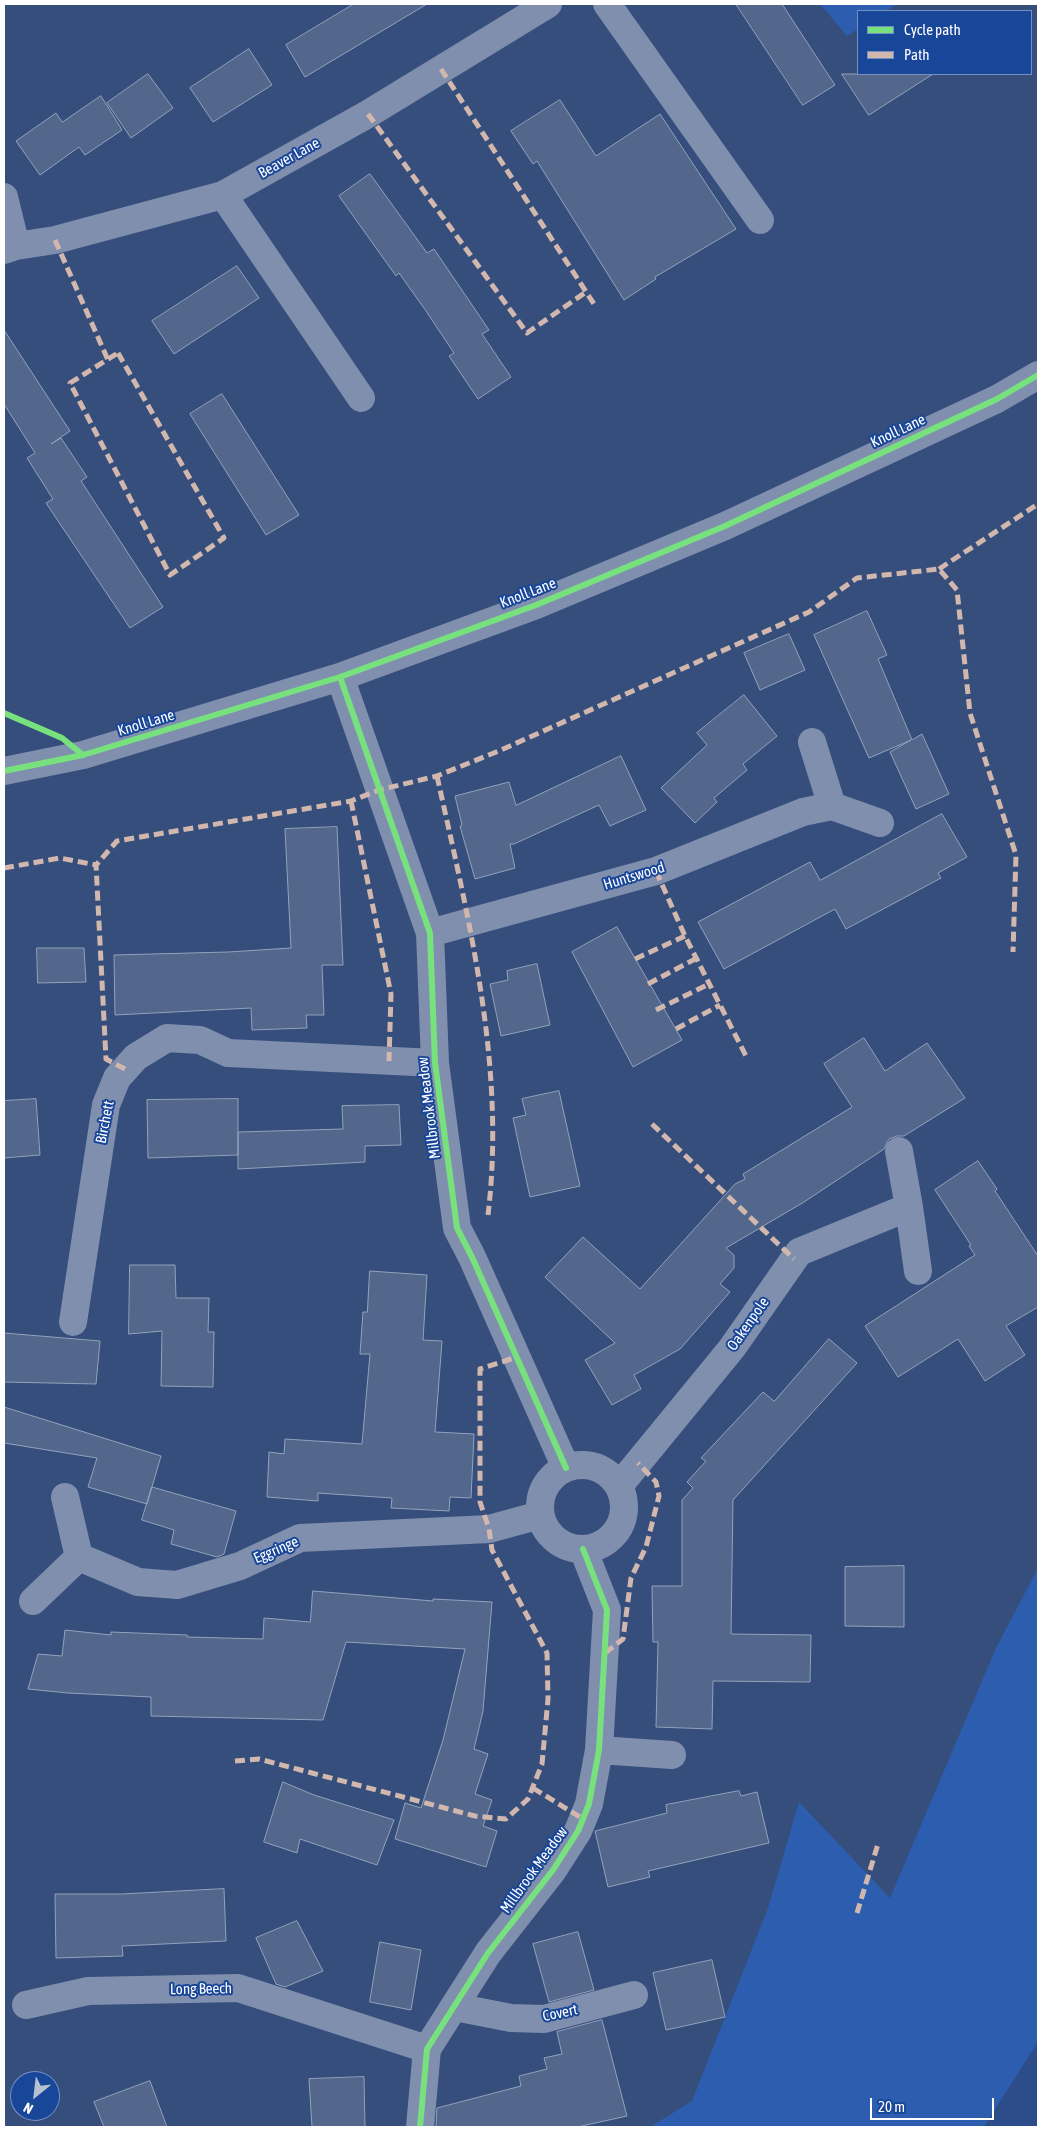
<!DOCTYPE html>
<html>
<head>
<meta charset="utf-8">
<style>
  body { margin:0 }
  #map { position:relative; width:1042px; height:2131px; overflow:hidden; background:#354e7c; font-family:"Asap Condensed",sans-serif }
  canvas { display:block }
  .frame { position:absolute; inset:0; border:5px solid #fff; pointer-events:none }
  .legend { position:absolute; left:857px; top:10px; width:175px; height:65px; box-sizing:border-box; background:#184699; border:1px solid #7490c2; margin:0; padding:6px 9px; list-style:none; font-size:15px; color:#fff }
  .legend li { display:flex; align-items:center; gap:10px; height:25px }
  .legend b { width:25px; border:1px solid #7490c2 }
  .north { position:absolute; left:10px; top:2071px; width:50px; height:50px; box-sizing:border-box; background:#184699; border:1px solid #7490c2; border-radius:50%; rotate:209deg; font-size:14px; font-weight:700; line-height:20px; text-align:center; color:#fff }
  .north::after { content:''; display:block; margin:auto; width:18px; height:22px; background:#b8c1d1; clip-path:polygon(50% 0,100% 100%,50% 72%,0 100%) }
  .scale { position:absolute; left:870px; top:2098px; width:124px; height:22px; box-sizing:border-box; border:2px solid #fff; border-top:0; padding-left:6px; font-size:15px; line-height:18px; white-space:nowrap; color:#fff; -webkit-text-stroke:4px #184699; paint-order:stroke }
</style>
</head>
<body>
<div id="map">
<canvas width="1042" height="2131"></canvas>
<div class="frame"></div>
<ul class="legend">
<li><b style="height:6px;background:#77e17e"></b>Cycle path</li>
<li><b style="height:6px;background:#d1b7ad"></b>Path</li>
</ul>
<div class="north">N</div>
<div class="scale">20 m</div>
</div>
<script>
const ctx = document.querySelector('canvas').getContext('2d');
ctx.lineJoin = 'round';
function fillPath(path, color) { ctx.fillStyle = color; ctx.fill(path, 'evenodd'); }
function trace(path, color, width, dash) { ctx.strokeStyle = color; ctx.lineWidth = width; ctx.lineCap = dash ? 'butt' : 'round'; ctx.setLineDash(dash || []); ctx.stroke(path); }
function write(font, color, halo, rows, align = 'center') {
  ctx.font = font + ' "Asap Condensed",sans-serif'; ctx.lineWidth = 4; ctx.setLineDash([]); ctx.textBaseline = 'middle'; ctx.strokeStyle = halo; ctx.fillStyle = color; for (const [text, x, y, turn = 0] of rows) {
    ctx.save(); ctx.translate(x, y); ctx.rotate((+turn || 0) * Math.PI / 180); ctx.textAlign = isNaN(turn) ? turn : align; if (halo) ctx.strokeText(text, 0, 0); ctx.fillText(text, 0, 0); ctx.restore();
  }
}
fillPath(new Path2D(`
  M820,4H898L886,11H858V29L847,36Z
  M1038,1568V2042L984,2127H650L692,2101L768,1908L799,1802L890,1898L996,1648Z`), '#2d5dae');
fillPath(new Path2D(`
  M1038,2042V2127H984Z`), '#2c4d8a');
const building = new Path2D(`
  M354,4H427L305,77L286,45Z
  M736,4H782L835,85L803,105Z
  M249,49L272,85L213,122L190,88Z
  M148,74L173,108L131,138L107,103Z
  M842,74H933L869,115Z
  M101,96L122,130L85,155L79,147L40,175L16,141L56,113L62,122Z
  M560,100L596,156L660,114L736,229L655,277L656,279L624,300L537,161L533,164L511,131Z
  M370,174L427,253L434,249L489,330L482,334L511,377L478,399L449,356L454,353L426,311L399,273L396,276L339,196Z
  M237,266L259,298L174,354L152,321Z
  M4,330L70,431L51,444L61,438L87,477L81,481L163,607L130,628L46,503L53,499L27,458L35,453L4,404Z
  M222,394L299,515L266,535L190,414Z
  M867,611L887,655L878,659L912,740L922,734L949,794L916,809L890,752L911,740L869,758L814,635Z
  M789,634L805,670L760,690L744,653Z
  M744,695L777,736L743,764L747,770L714,798L717,802L695,823L661,788L707,745L697,733Z
  M621,756L646,810L610,826L599,805L514,844H510L515,868L475,879L460,826L462,825L455,796L509,782L516,805Z
  M942,814L967,857L938,873L941,878L846,929L835,909L724,969L698,922L810,862L820,880Z
  M337,827L343,965H322L324,1015H306L307,1028L252,1030L251,1008L115,1015L114,955L228,952L291,948L285,829Z
  M617,927L682,1040L633,1067L572,952Z
  M37,948H84L86,982L38,983Z
  M537,964L550,1025L501,1036L490,984L508,980L507,971Z
  M864,1038L885,1071L927,1043L965,1098L904,1136H897L889,1139L884,1149L804,1202L726,1248L734,1255V1268L720,1284L730,1292L680,1349L634,1375L641,1389L612,1405L585,1360L615,1343L545,1277L583,1237L640,1289L735,1184L745,1179L743,1174L852,1107L824,1064Z
  M559,1091L580,1186L530,1197L513,1118L526,1115L522,1099Z
  M36,1099L40,1155L4,1158V1101Z
  M238,1099V1155L148,1158L147,1100Z
  M399,1105L401,1145L365,1146V1162L238,1169V1132L343,1129L342,1106Z
  M978,1161L997,1189L995,1191L1038,1256V1307L1006,1326L1025,1355L985,1381L958,1339L898,1377L865,1326L975,1255L969,1246L971,1245L935,1190Z
  M130,1265H175L176,1298H209L208,1332H214L213,1387L161,1386L162,1331L129,1334Z
  M370,1271L427,1275L423,1340L442,1341L435,1432L474,1434L471,1498L450,1497L449,1511L391,1508L392,1498L318,1493V1501L267,1497L269,1452L284,1454L285,1439L362,1444L370,1354H360L363,1312H367Z
  M4,1333L100,1341L96,1384L4,1382Z
  M829,1339L857,1363L733,1500L731,1634L811,1635L810,1682L713,1681L712,1729L656,1727L658,1642H653L652,1586H682V1500L693,1488L687,1482L706,1461L701,1458L763,1392L774,1401Z
  M4,1407L161,1456L147,1504L88,1487L97,1458L4,1443Z
  M152,1487L236,1511L224,1554L217,1557L171,1544L174,1530L142,1520Z
  M904,1566V1627L845,1626V1567Z
  M313,1591L433,1601V1599L492,1602L483,1711L474,1749L488,1754L475,1794L492,1800L483,1826L497,1831L486,1867L395,1839L405,1803L421,1808L443,1740L465,1649L346,1642L323,1720L151,1716V1697L68,1693L28,1689L38,1654L62,1656L65,1630L111,1635V1632L187,1635V1637L263,1639L264,1618L310,1622Z
  M283,1782L314,1795L394,1820L377,1865L300,1839L297,1853L264,1842Z
  M739,1791L741,1796L757,1792L769,1843L648,1871L650,1877L608,1887L595,1831L667,1813L666,1805Z
  M224,1889L226,1941L122,1946L123,1956L56,1958L55,1894H121Z
  M297,1921L323,1971L285,1987L276,1984L256,1938Z
  M578,1932L594,1990L549,2002L533,1944Z
  M380,1942L421,1950L411,2010L370,2002Z
  M712,1960L725,2017L666,2030L653,1973Z
  M602,2020L627,2116L577,2127H436L437,2108L521,2086L519,2076L547,2069L544,2058L562,2054L557,2032Z
  M364,2077L365,2127H312L309,2079Z
  M150,2081L167,2127H104L94,2102Z`);
fillPath(building, '#52678b');
trace(building, '#94a2bb', 1);
trace(new Path2D(`
  M607,4L760,220
  M223,195L361,398
  M4,197L16,246
  M4,250L16,246L55,240L223,195L368,114L548,4
  M340,677L430,933L435,1063L457,1228L472,1257L566,1468
  M812,742L832,806
  M4,771L83,755L340,677L536,605L725,526L997,399L1038,375
  M430,933L656,871L803,812L832,806L880,823
  M899,1151L909,1207L918,1271
  M73,1322L106,1105L117,1078L136,1057L167,1038L200,1040L228,1053L435,1063
  M540 1507a42 42 0 1 1 84 0a42 42 0 1 1-84 0Z
  M619,1486L732,1348L799,1252L909,1207
  M79,1557L138,1582L177,1585L240,1566L300,1538L489,1529L540,1515
  M33,1601L79,1557L65,1497
  M599,1750L672,1755
  M26,2005L88,1991L238,1988L427,2049
  M455,2007L511,2018L544,2019L634,1995
  M420,2127L427,2049L488,1953L553,1870L578,1831L589,1804L599,1750L607,1610L583,1549`), '#808fae', 28);
trace(new Path2D(`
  M441,69L594,304
  M368,114L527,333L586,292
  M55,240L108,360
  M118,353L224,538L170,575L70,383Z
  M939,569L1038,504
  M437,776C469,921 506,1066 488,1215
  M351,801L391,994L389,1061
  M4,868L60,858L96,865
  M656,871L685,936L747,1058
  M635,959L685,936
  M648,984L697,958
  M656,1010L709,984
  M676,1029L720,1005
  M125,1069L106,1059L96,865L117,841L351,801L379,790L437,776L501,750L809,612L857,578L939,569L957,590L970,713L1016,855L1013,952
  M652,1124L794,1259
  M605,1653L623,1639L631,1578L646,1547L659,1496L656,1482L638,1463
  M235,1761L259,1759L475,1816L506,1819L528,1799L542,1764L548,1699L547,1653L492,1550L489,1529L480,1502V1369L517,1357
  M533,1788L583,1819
  M857,1913L878,1844`), '#d1b7ad', 5, [10, 5]);
trace(new Path2D(`
  M340,677L430,933L435,1063L457,1228L472,1257L566,1468
  M4,713L62,738L83,755
  M4,771L83,755L340,677L536,605L725,526L997,399L1038,375
  M420,2127L427,2049L488,1953L553,1870L578,1831L589,1804L599,1750L607,1610L583,1549`), '#77e17e', 6);
write('15px', '#fff', '#184699', [
  ["Beaver Lane",289,158,-29],
  ["Knoll Lane",898,431,-25],
  ["Knoll Lane",528,593,-21],
  ["Knoll Lane",146,723,-17],
  ["Huntswood",634,876,-17],
  ["Millbrook Meadow",429,1108,-97],
  ["Birchett",105,1122,-79],
  ["Oakenpole",748,1324,-55],
  ["Eggringe",276,1550,-23],
  ["Millbrook Meadow",534,1870,-54],
  ["Long Beech",201,1989,-1],
  ["Covert",560,2013,-12]
]);
</script>
</body>
</html>
